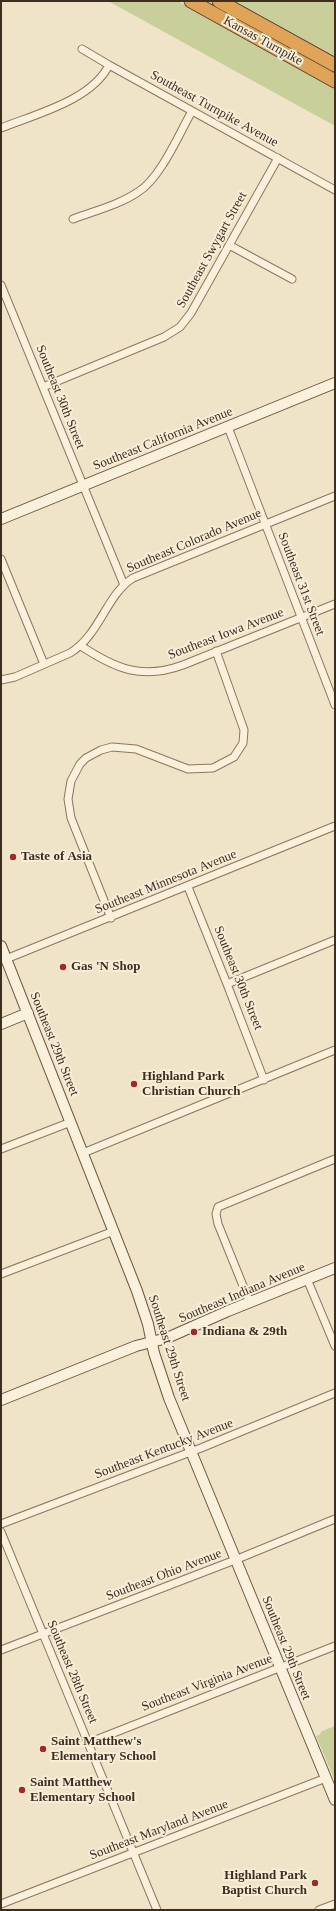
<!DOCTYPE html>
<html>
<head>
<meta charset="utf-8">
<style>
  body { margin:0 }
  #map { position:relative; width:336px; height:1911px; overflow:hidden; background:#f0e4c8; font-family:Georgia,serif }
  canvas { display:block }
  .frame { position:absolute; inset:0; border:2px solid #3d2e20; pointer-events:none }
</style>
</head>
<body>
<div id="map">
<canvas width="336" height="1911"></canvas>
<div class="frame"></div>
</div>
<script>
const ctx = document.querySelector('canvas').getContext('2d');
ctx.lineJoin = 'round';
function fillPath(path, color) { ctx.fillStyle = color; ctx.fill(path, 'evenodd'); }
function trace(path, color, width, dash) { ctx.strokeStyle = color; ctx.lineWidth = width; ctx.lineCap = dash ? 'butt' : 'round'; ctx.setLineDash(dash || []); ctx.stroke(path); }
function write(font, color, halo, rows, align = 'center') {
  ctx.font = font + ' Georgia,serif'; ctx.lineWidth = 4; ctx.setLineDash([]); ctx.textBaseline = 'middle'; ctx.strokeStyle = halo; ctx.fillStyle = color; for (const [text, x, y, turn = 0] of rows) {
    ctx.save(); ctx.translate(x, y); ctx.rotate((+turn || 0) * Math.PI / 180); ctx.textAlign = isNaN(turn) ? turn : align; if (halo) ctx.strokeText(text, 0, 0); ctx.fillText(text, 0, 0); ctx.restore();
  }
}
fillPath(new Path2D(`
  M108,1H178L335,89V126Z
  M235,1H335V56Z
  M335,1726V1781L316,1736L319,1735L322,1731Z`), '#c9cf9b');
const street = new Path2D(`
  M82,49L109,65L335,190
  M1,128C36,114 92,100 109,65
  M73,219C94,211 119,205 138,192C160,179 179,134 192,111
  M229,245L292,279
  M1,285L124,585
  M43,387L164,337L180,327L191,313L278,158
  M228,427L335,705
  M1,559L44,664
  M81,646C116,669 142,680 183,665L335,604
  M1,680L15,677L70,653C100,635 106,595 133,578L335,496
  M188,887L227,984L264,1080
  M111,918L71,818L68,799L71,781L80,764L86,758L101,750L112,747L136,749L188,769L213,768L234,757L243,743L244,730L216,651
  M6,959L335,826
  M227,984L335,940
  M1,1149L71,1122
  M83,1153L335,1050
  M1,1274L114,1231
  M307,1279L335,1346
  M250,1303L218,1224L216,1214L218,1207L335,1159
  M1,1524L201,1448L335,1393
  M1,1532L157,1910
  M1,1650L235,1560L335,1519
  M88,1743L335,1646
  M1,1904L326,1778
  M319,1910L335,1904`);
const secondary = new Path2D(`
  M1,519L335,383
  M1,946L137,1291L148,1324L154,1353L169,1398L335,1800
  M1,1024L28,1013
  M1,1400L136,1346L167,1338L228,1311L335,1268`);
const highway = new Path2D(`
  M191,1L335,81
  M219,1L335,65`);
trace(street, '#8d765c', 9);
trace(secondary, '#6f573f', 12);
trace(highway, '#5b4430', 15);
trace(street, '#faf1dc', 7);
trace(secondary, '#faf1dc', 10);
trace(highway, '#e0a458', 13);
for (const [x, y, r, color] of [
  [13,857,4,"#9e2a2b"],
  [63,967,4,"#9e2a2b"],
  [134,1084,4,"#9e2a2b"],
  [194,1332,4,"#9e2a2b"],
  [43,1749,4,"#9e2a2b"],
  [22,1790,4,"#9e2a2b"],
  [315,1883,4,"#9e2a2b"]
]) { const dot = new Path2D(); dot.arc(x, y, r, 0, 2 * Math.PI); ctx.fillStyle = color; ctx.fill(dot); trace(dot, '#f7eed8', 1.5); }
write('13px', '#3d2e20', '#f7eed8', [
  ["Kansas Turnpike",263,41,29],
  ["Southeast Turnpike Avenue",214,109,29],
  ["Southeast Swygart Street",212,250,-61],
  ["Southeast 30th Street",60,397,68],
  ["Southeast California Avenue",163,439,-22],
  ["Southeast Colorado Avenue",194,541,-23],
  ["Southeast 31st Street",301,584,69],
  ["Southeast Iowa Avenue",226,634,-21],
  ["Southeast Minnesota Avenue",166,882,-22],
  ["Southeast 30th Street",238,978,68],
  ["Southeast 29th Street",54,1044,68],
  ["Southeast Indiana Avenue",242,1293,-23],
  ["Southeast 29th Street",169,1348,72],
  ["Southeast Kentucky Avenue",164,1449,-21],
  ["Southeast Ohio Avenue",164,1575,-21],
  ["Southeast 29th Street",286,1648,68],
  ["Southeast 28th Street",72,1672,67],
  ["Southeast Virginia Avenue",207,1683,-21],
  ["Southeast Maryland Avenue",159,1830,-21]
]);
write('bold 13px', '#3d2e20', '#f7eed8', [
  ["Taste of Asia",21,857],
  ["Gas 'N Shop",71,967],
  ["Highland Park",142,1077],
  ["Christian Church",142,1092],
  ["Indiana & 29th",202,1332],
  ["Saint Matthew's",51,1742],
  ["Elementary School",51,1757],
  ["Saint Matthew",30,1783],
  ["Elementary School",30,1798],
  ["Highland Park",307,1876,"right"],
  ["Baptist Church",307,1891,"right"]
], 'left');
</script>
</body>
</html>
